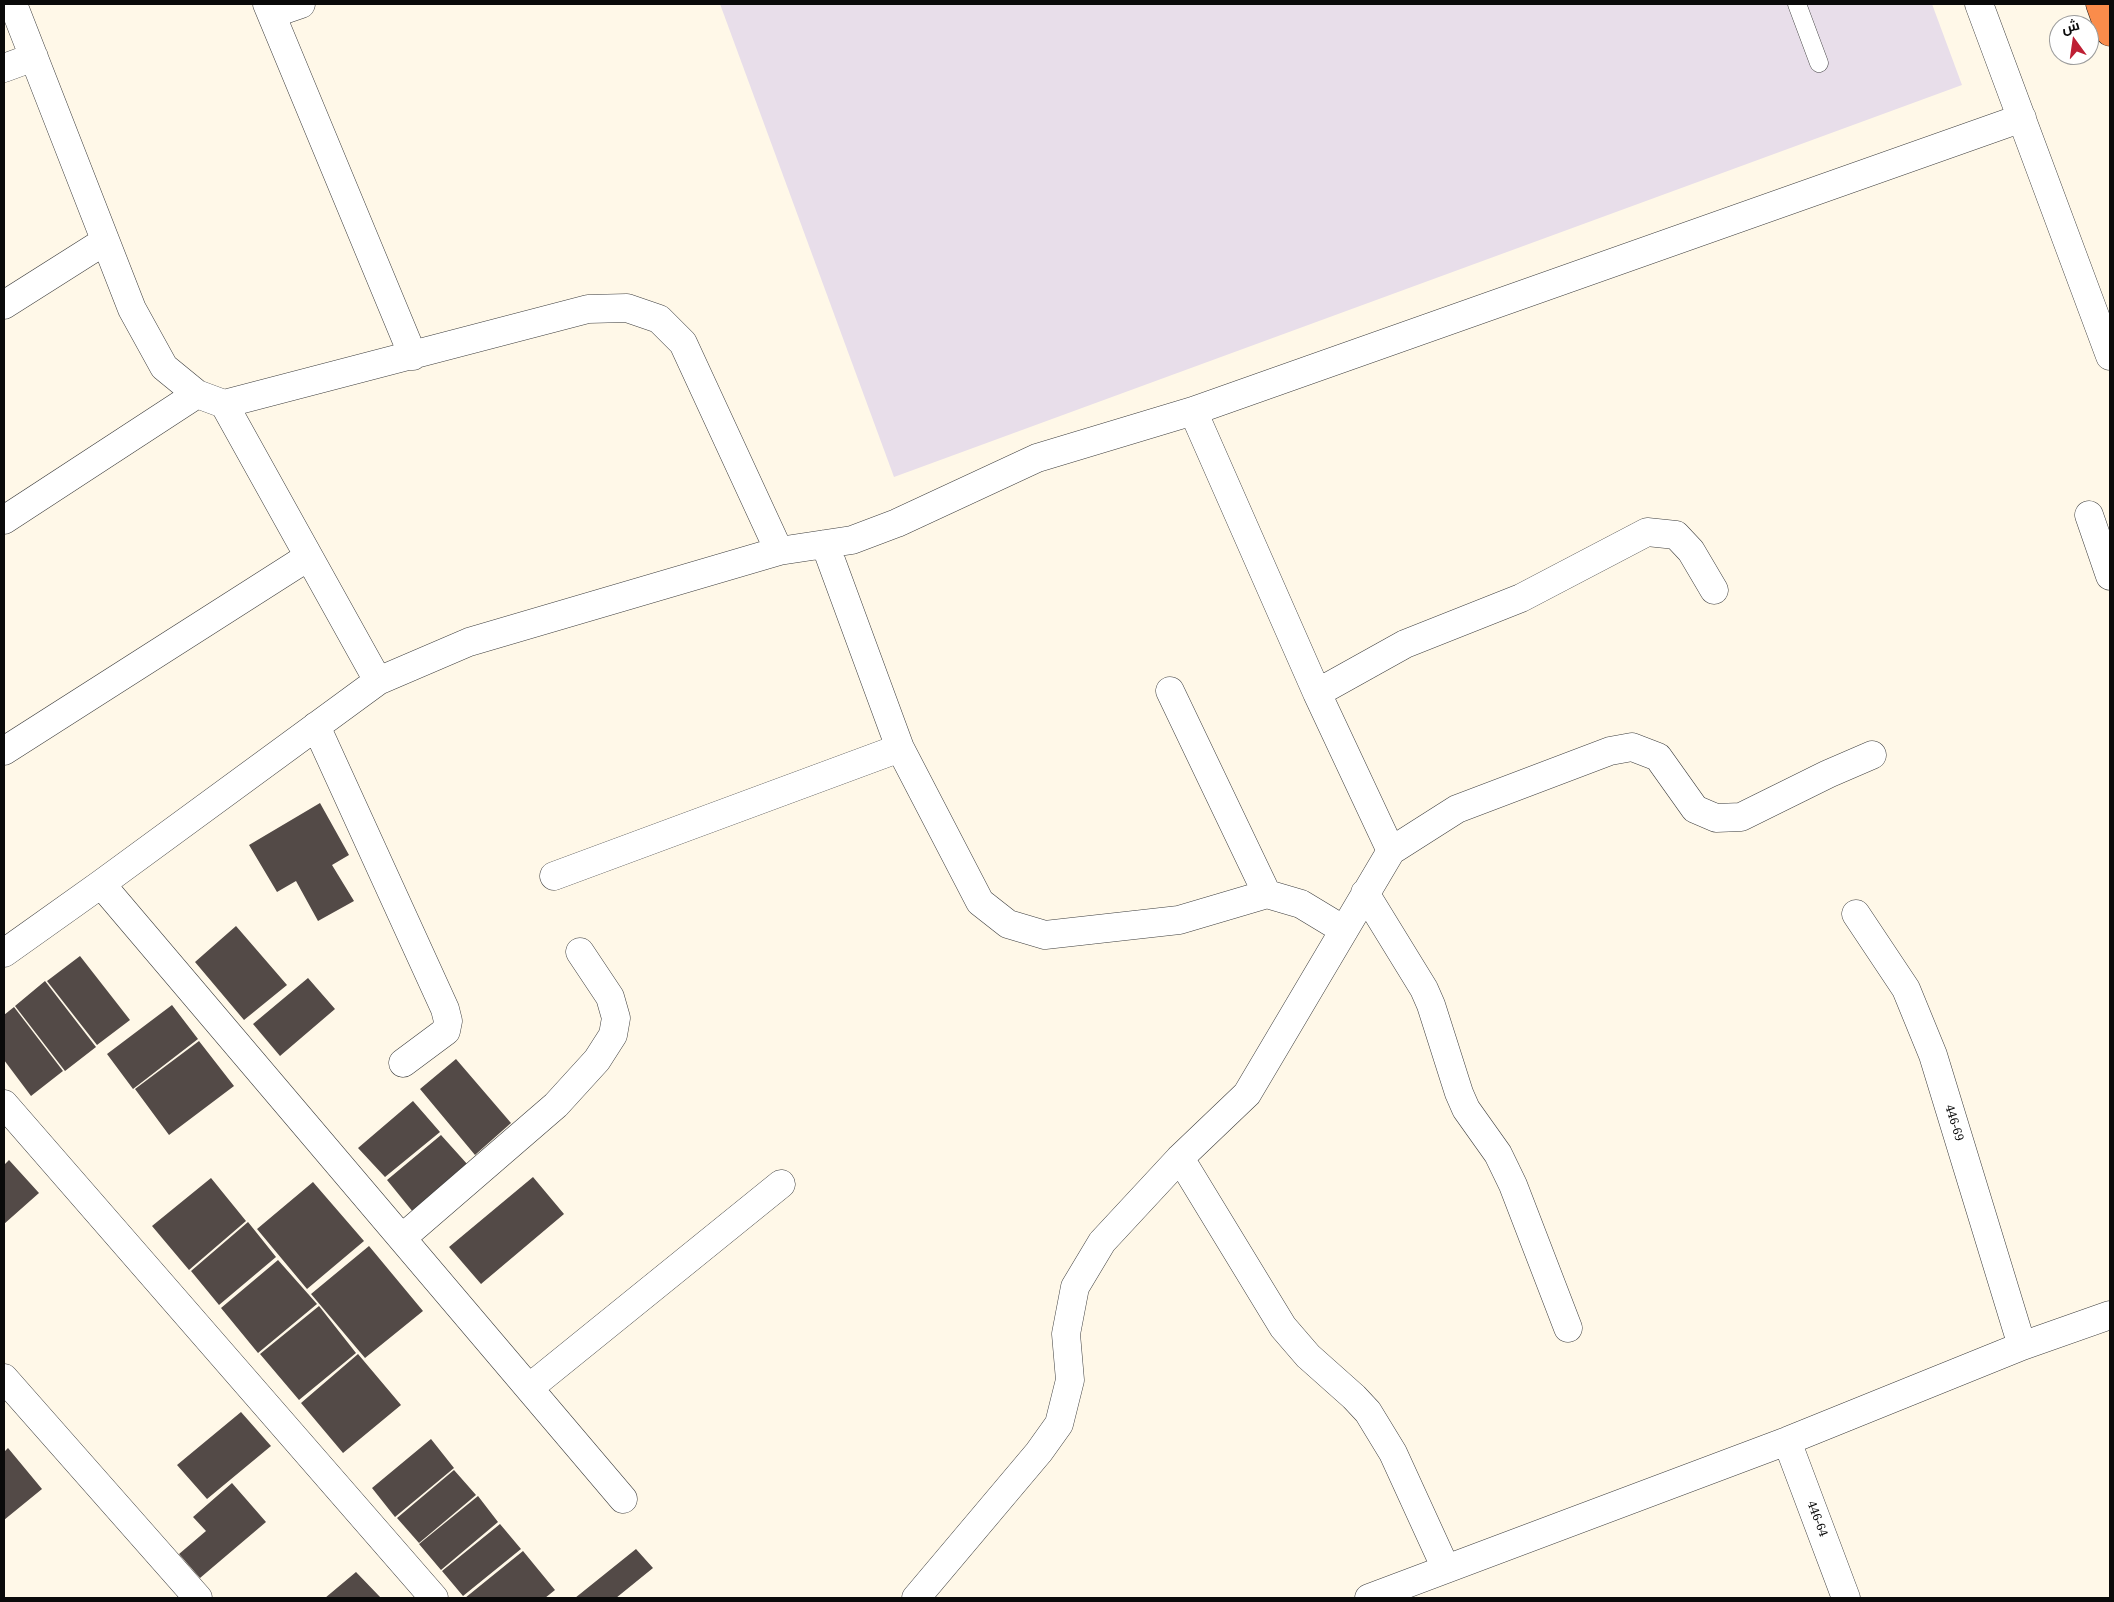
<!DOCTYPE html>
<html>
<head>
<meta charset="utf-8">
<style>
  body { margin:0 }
  #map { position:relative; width:2114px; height:1602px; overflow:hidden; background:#fff8e8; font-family:"Noto Serif",Cairo,serif }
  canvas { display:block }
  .frame { position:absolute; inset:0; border:5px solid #0a0a0a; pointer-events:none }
  .north { position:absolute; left:2049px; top:15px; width:50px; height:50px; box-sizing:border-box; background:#fff; border:1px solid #9d9d9d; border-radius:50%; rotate:346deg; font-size:14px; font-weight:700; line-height:20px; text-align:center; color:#0a0a0a }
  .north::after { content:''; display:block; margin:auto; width:18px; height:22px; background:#be1f34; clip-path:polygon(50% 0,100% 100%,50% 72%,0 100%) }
</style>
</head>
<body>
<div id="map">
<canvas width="2114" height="1602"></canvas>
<div class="frame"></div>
<div class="north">ش</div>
</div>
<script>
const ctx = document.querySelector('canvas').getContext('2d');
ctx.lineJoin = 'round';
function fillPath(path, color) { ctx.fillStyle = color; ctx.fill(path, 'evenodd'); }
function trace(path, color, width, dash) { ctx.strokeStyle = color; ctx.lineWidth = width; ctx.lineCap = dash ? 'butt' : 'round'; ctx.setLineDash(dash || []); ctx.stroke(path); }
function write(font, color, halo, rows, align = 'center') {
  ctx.font = font + ' "Noto Serif",serif'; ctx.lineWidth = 5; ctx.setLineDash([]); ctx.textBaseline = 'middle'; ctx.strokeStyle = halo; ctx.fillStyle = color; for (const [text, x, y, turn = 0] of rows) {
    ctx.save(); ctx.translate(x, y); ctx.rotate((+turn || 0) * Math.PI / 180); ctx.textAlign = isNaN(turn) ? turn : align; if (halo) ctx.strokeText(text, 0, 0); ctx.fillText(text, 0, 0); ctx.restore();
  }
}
fillPath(new Path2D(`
  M720,4H1932L1962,85L894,477Z`), '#e8deea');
fillPath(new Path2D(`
  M320,803L349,855L332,865L354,901L318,921L296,881L277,892L249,845Z
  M236,926L287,985L244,1020L195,962Z
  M80,956L130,1020L97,1045L47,981Z
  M308,978L335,1009L280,1056L253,1024Z
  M45,981L96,1047L65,1071L15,1006Z
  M172,1005L198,1039L133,1089L107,1054Z
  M14,1007L63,1071L31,1096L4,1060V1015Z
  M199,1041L234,1086L169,1135L135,1089Z
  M456,1059L511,1123L475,1155L420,1089Z
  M413,1101L440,1132L385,1177L358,1148Z
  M441,1135L468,1165L413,1212L387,1180Z
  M9,1160L39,1193L4,1224V1165Z
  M533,1177L564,1214L481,1284L449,1247Z
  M211,1178L246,1221L189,1270L152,1226Z
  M313,1182L364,1241L307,1289L257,1229Z
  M248,1222L276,1257L219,1305L191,1271Z
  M369,1246L423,1311L365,1358L311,1294Z
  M278,1260L317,1304L258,1353L221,1308Z
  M319,1306L356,1353L299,1400L260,1354Z
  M358,1354L401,1405L343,1453L301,1403Z
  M241,1412L271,1446L207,1499L177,1465Z
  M431,1439L454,1468L395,1517L372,1488Z
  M8,1448L42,1489L4,1520V1452Z
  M454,1470L476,1495L419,1543L397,1518Z
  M232,1483L266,1522L200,1578L179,1554L206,1531L193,1517Z
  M478,1496L498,1522L441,1570L419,1544Z
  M500,1524L521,1549L463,1596L442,1571Z
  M636,1549L653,1568L616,1598H575Z
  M523,1551L555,1590L545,1598H465Z
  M356,1572L381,1598H325Z`), '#534a47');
const lane = new Path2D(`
  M1797,4L1819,63`);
const street = new Path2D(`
  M13,4L132,309L164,367L197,394L224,404L588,309L627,308L659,319L683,343L779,551
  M267,4L413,356
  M1979,4L2110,356
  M272,14L301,4
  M4,68L34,57
  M4,305L105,241
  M224,404L378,681
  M1193,411L1317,693L1391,851
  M2089,515L2110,576
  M4,520L197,394
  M825,544L900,748L980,902L1008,924L1045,935L1179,920L1267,894L1170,691
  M1317,693L1405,644L1521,598L1647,532L1676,535L1691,551L1714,590
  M316,726L445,1009L448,1021L446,1031L403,1063
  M4,751L308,557
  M554,876L900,748
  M101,884L623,1499
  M1365,893L1424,989L1431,1005L1459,1093L1466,1109L1498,1154L1513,1185L1568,1328
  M1267,894L1301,904L1344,930
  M1856,914L1906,989L1933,1055L2022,1346
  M4,953L101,884L378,681L469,642L779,551L852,540L897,523L1037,458L1193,411L2022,118
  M4,1104L434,1598
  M1180,1158L1283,1327L1308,1356L1354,1397L1368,1412L1393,1453L1446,1569
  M402,1238L556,1105L597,1060L613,1035L616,1018L610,997L580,952
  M4,1378L198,1598
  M529,1388L781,1184
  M1787,1441L1846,1598
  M916,1598L1039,1452L1059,1424L1070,1380L1066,1334L1075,1287L1102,1242L1180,1158L1247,1094L1391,851L1457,809L1610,751L1632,747L1658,757L1695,809L1716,818L1741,817L1828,774L1872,755
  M1369,1598L1787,1441L2022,1346L2110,1315`);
const highway = new Path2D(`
  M2100,4L2110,32`);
trace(lane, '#3d3d3d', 19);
trace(street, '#3d3d3d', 29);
trace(highway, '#1b1b1b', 29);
trace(lane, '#fff', 18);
trace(street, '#fff', 28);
trace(highway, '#fa8c4b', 28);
write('12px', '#0a0a0a', '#fff', [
  ["446-69",1954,1123,73],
  ["446-64",1817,1519,69]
]);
</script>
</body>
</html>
